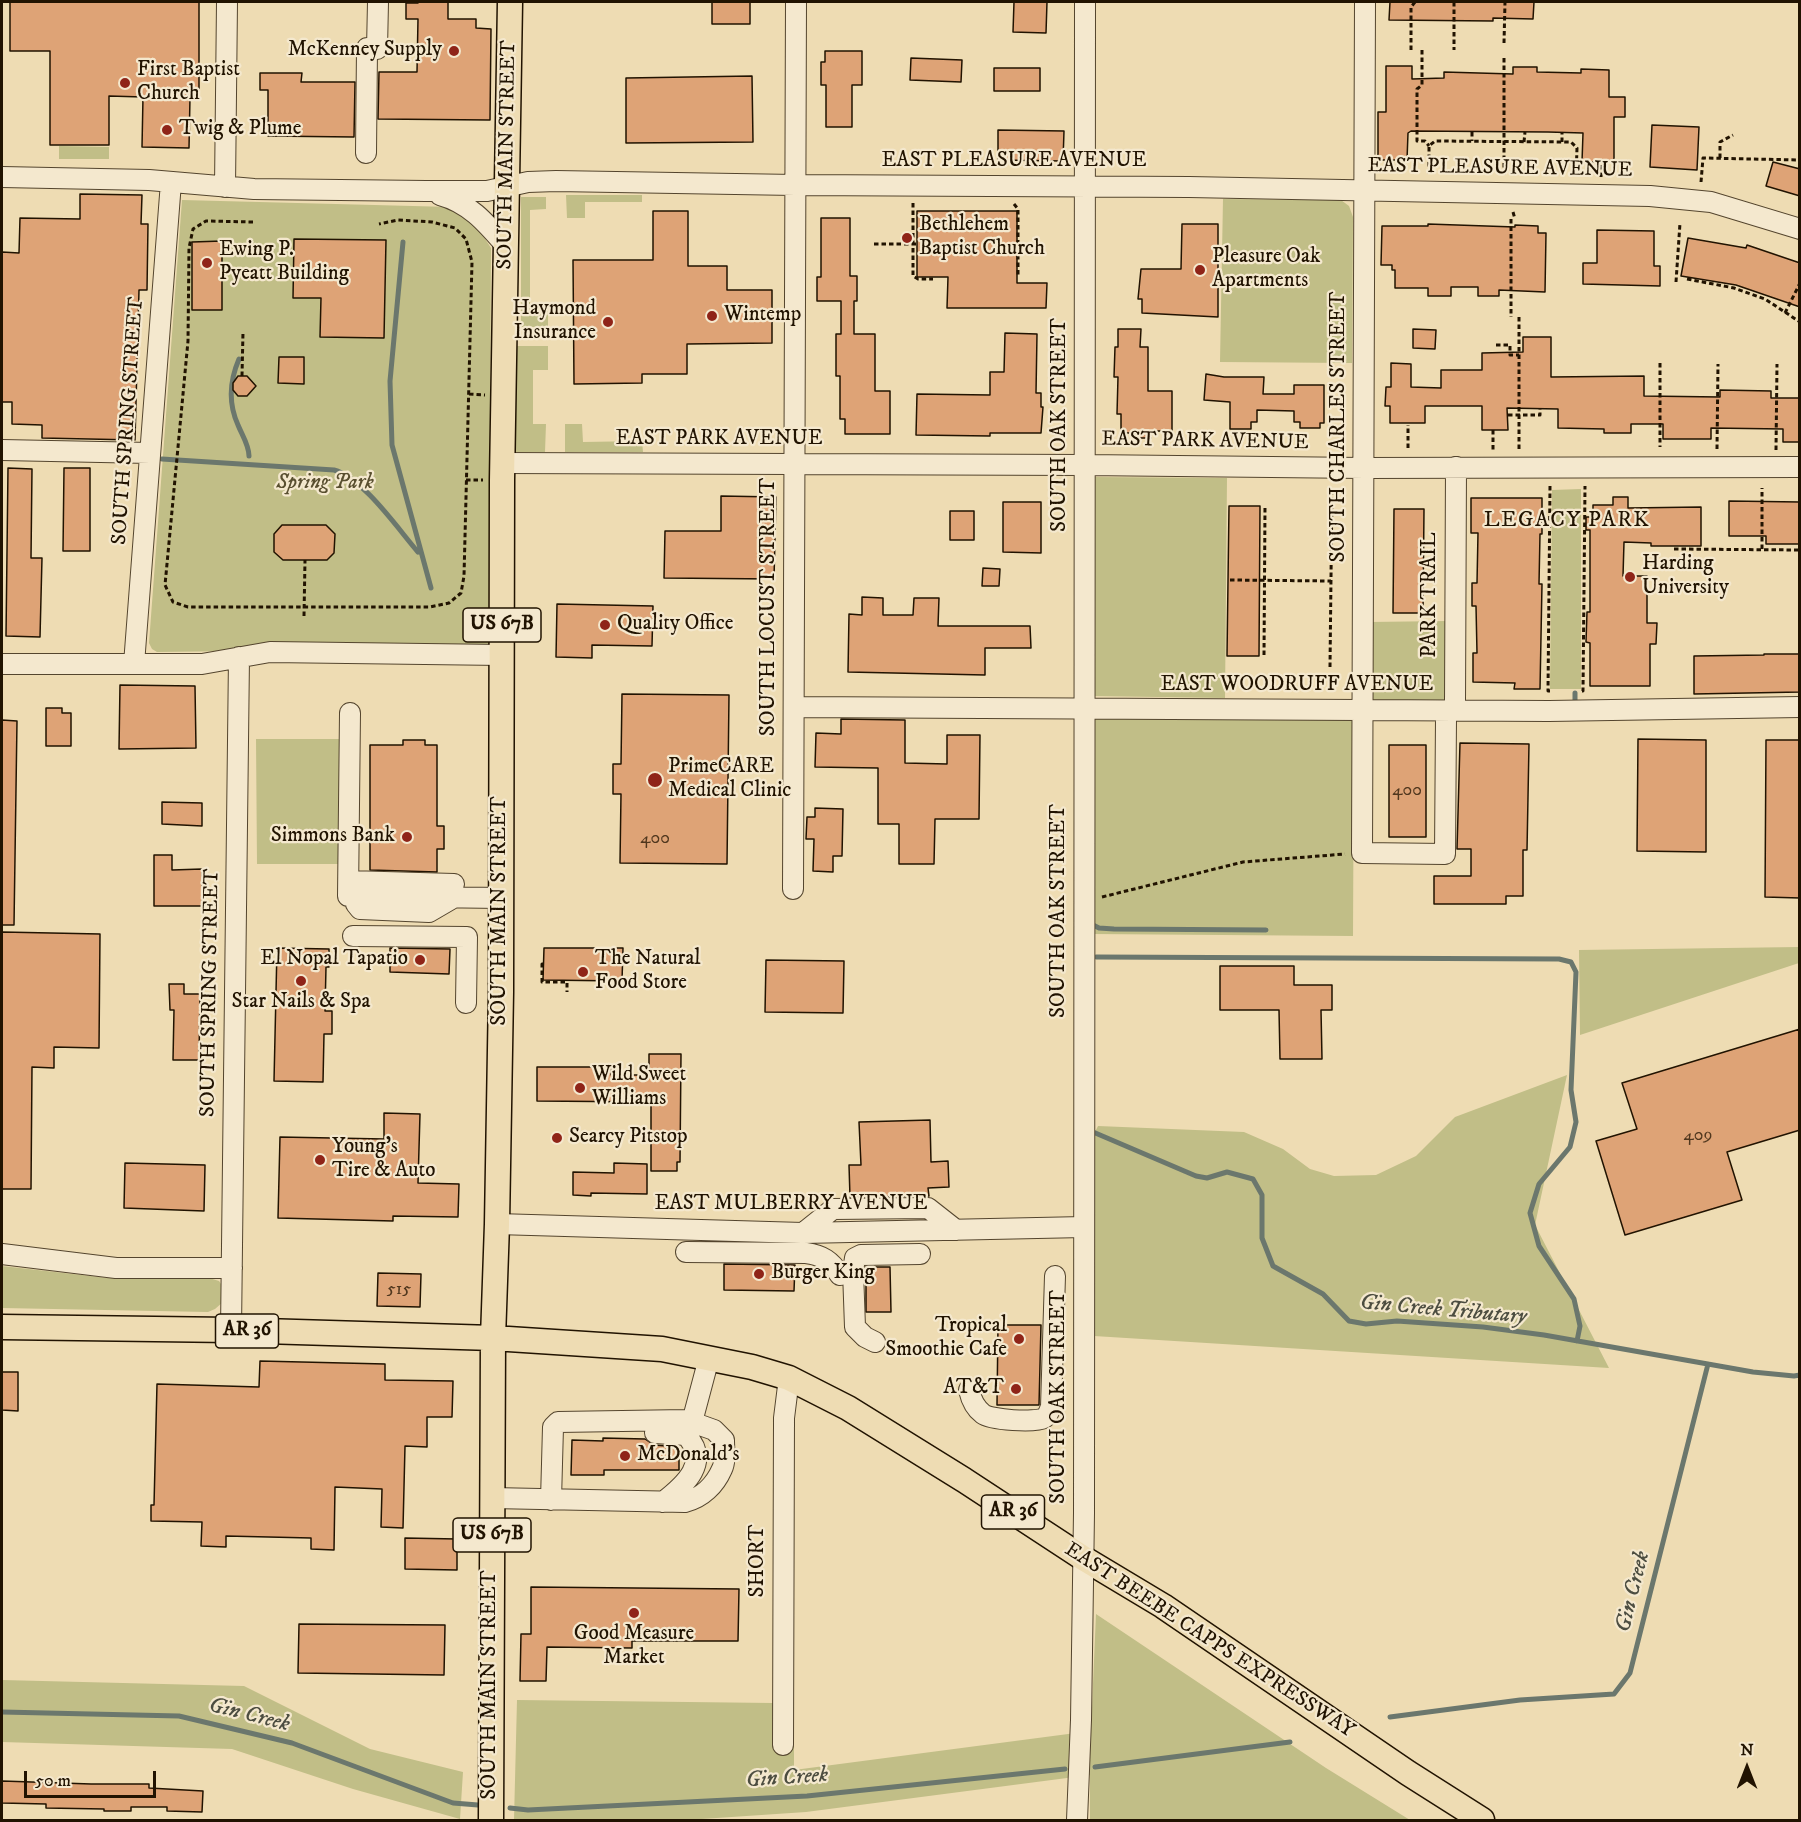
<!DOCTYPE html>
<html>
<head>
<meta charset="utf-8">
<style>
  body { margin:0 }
  #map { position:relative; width:1801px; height:1822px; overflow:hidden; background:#eedcb3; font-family:"IM FELL DW Pica",serif }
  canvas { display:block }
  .frame { position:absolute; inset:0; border:3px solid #211301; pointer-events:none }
  .north { position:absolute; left:1717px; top:1738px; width:60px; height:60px; -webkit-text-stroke:4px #f4e8ce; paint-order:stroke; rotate:0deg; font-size:16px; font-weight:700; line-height:24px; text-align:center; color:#211301 }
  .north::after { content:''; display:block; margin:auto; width:21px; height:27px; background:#211301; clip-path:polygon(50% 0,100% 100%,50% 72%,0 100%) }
  .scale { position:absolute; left:24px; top:1771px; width:132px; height:27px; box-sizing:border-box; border:3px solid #211301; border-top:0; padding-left:8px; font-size:18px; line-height:21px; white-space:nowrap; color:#211301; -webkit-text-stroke:4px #f4e8ce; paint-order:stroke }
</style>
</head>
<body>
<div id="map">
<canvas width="1801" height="1822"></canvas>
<div class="frame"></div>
<div class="north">N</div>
<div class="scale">50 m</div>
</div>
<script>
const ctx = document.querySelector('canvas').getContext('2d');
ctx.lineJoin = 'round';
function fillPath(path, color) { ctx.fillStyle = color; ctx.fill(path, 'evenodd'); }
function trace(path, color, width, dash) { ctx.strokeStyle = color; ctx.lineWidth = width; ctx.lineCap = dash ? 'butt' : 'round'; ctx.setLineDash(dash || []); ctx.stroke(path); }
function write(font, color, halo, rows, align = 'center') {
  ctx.font = font + ' "IM FELL DW Pica",serif'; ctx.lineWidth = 4.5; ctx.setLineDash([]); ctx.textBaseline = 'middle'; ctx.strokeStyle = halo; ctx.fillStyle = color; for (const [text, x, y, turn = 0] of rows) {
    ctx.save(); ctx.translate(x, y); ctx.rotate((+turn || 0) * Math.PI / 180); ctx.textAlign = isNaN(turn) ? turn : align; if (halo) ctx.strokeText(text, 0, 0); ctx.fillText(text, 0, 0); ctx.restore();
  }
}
fillPath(new Path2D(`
  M59,146L109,147V159H59Z
  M566,195H642V202H585V218H567Z
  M521,197H546V209L530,210V310H548V327H521Z
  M1223,199L1341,200L1349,206L1353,217L1352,363L1220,362Z
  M182,200L451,207L473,220L491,248L489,648L157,652L152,649L149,643Z
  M516,346H548V370H533V424H546L545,452H516Z
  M565,424H582L583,442L642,441L643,452H565Z
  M1094,477L1227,478L1225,698L1091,696Z
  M1581,489V689H1550L1552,490Z
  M1447,621V702H1369V622Z
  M1095,717L1354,718L1353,936L1092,934Z
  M256,739H346L345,864H257Z
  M1799,947V963L1580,1035L1579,950Z
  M1567,1075L1535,1225L1609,1368L1094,1336L1090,1142L1098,1126L1244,1132L1283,1149L1310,1169L1334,1176L1376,1175L1416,1156L1455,1117Z
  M2,1266L108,1278L206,1277L219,1281L225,1290L223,1302L215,1309L208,1312L2,1308Z
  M1096,1614L1326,1768L1410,1820H1090V1775L806,1812L687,1820H514L517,1700L773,1703V1746H794V1770L1091,1731Z
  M2,1680L244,1686L370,1749L463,1772L460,1819L353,1789L232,1749L2,1742Z`), '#c1be87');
trace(new Path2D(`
  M403,242L390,381L392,445L431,588
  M239,359C230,380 228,403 238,425C242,435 249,445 249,456
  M162,459L334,470C363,478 398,529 418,552
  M1575,693V700
  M1091,924L1099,928L1114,929L1266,930
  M1096,957L1559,959L1571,962L1576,972L1571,1090L1576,1122L1570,1147L1539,1184L1530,1213L1539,1246L1574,1299L1580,1326L1577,1341
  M1093,1132L1196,1176L1207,1178L1227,1172L1253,1179L1262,1195V1238L1273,1266L1323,1294L1349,1321L1366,1324L1397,1321L1483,1327L1544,1335L1753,1372L1794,1376L1800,1375
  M2,1712L179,1716L292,1743L453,1803L478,1805
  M1390,1717L1520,1700L1614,1694L1630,1673L1708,1364
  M1095,1767L1290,1742
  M510,1808L528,1810L807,1796L1065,1769`), '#6b776d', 5);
const building = new Path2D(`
  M10,2H199V97H190L189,148L142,147L143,97L109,96V145H50V51H10Z
  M418,2H448V19H476V28L491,29L490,120L378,119L379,72H417L418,19H406V3H418Z
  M712,2H750V24H712Z
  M1014,2H1047L1046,33L1013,32Z
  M1390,2H1534L1533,19L1493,18V21L1389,20Z
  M825,51H862V85H852V127H826V85H821V62H825Z
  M911,58L962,60L961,82L910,80Z
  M1386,66H1412V79L1444,78V72L1513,74V67H1537V72L1581,73V69L1609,70V97H1625V117H1614V162H1582L1583,133L1548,132L1411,131L1408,133L1407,160H1378V112H1386Z
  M994,68H1040V91H994Z
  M260,73H302L301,82H355L354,137L268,136V90H260Z
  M752,76L753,142L626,143V78Z
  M1652,125L1699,127L1697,170L1650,167Z
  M998,130L1064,131L1063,161L998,160Z
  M1773,162L1800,169V196L1766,186Z
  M80,194L142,195L141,224H148L147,290H139L135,440L42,438V425L12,424V402H2V252L19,253L20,218L80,219Z
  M653,211H688V266H727V290H772V343L687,344V374H642V383L574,384L573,260H653Z
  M917,211H1017V283H1047L1046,308H947L948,277H917Z
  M821,218H850V276H857V301H854V334H875V391H890V434H845V419H840V376H836V334H841V301H817V277H821Z
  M1182,224H1218V317L1142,313V299H1138L1141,269H1181Z
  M1428,224L1515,227V225L1538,226V233H1546L1545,292L1499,290V296H1478V287H1451V296H1428V288H1395V270H1392V265H1381L1382,226H1428Z
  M1597,230L1654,231V266H1660V286L1583,284V263H1597Z
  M1688,238L1746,248L1747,245L1800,263V307L1736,285L1681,276Z
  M294,239L386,240L384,338L320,337L321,298H293Z
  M222,241V310H192V242Z
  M1118,329H1141L1140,347H1148V391H1172V431H1151V438H1135V433H1121V414H1117L1118,377H1114L1115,347H1118Z
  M1413,329L1436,330L1435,349L1413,348Z
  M1005,333L1037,334L1036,393H1041V407H1043L1041,433H990V436L916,435L917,394L990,395V372H1004Z
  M1523,337H1551V377L1644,376V396L1720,397V390L1771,391V398H1800V442H1783V429L1711,428V439H1663V424H1631V433H1604V429L1558,428V409L1507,408L1508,430H1482V406H1425V423H1390V406H1385L1386,387H1391V363L1411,364V387L1441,388V370H1482V353L1523,352Z
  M279,357H304V384L278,383Z
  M1206,374L1224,377H1264L1263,394H1294V385H1324V423H1320V428H1300V422H1294V411L1257,410V422H1251V429H1230V402L1204,400Z
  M238,376H247L256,386L247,396H238L233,390V383Z
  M8,468L32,469L31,558H42L40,637L6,636Z
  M64,468H90V551H63Z
  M721,496L776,497L774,579L664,578L665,531H721Z
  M1613,497H1628V508L1701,507V546H1651V543L1624,542L1623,576H1647V623H1657L1656,644H1650V686H1590V643L1586,642L1587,612H1590V530H1586V517H1593V505H1613Z
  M1471,498H1542V534H1540L1539,584H1542L1540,689H1514L1515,683L1473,682V653H1477L1476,606H1472V583H1477L1478,533H1471Z
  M1729,501L1800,502V544H1766V536H1729Z
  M1003,502H1041V553L1003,552Z
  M1229,506H1260L1259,656H1227Z
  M1394,509H1424L1423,613H1393Z
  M950,511H974V540H950Z
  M282,525H326L335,534L334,553L327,560H283L274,552V534Z
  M983,568L1000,569L999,586H982Z
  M862,597L883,598V615H913L914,598H939L938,626H1030L1031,648H985V675L848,672L849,614L862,615Z
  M557,604L653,606L652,646L592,645V658L556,657Z
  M1764,654H1800V692L1694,694V656L1764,655Z
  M120,685L195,686L196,748L119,749Z
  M622,694L729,695L727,864L620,863L621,794H613V764H621Z
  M46,708H62V713H71V746H46Z
  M841,719L905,720V763L947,764V735H980L979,819H935L934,864H899V824H878V768L815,767L816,733L841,734Z
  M2,720L17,721L14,925H2Z
  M1638,739L1706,740V852L1637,851Z
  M403,740H425V745H437V826H444V849H437V872L370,870V745H403Z
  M1766,740H1800V898L1765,897Z
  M1460,743L1529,744L1527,850H1523V896H1506V904H1434V876H1471V849H1457Z
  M1389,745H1426V837H1389Z
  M162,802L202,803V826L162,824Z
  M815,808L843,809L842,856H833V872L813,871L814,839H806L807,817H815Z
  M154,855H172V870L202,869V906H154Z
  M2,932L100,934L99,1048L54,1047V1068L32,1067L31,1189H2Z
  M277,948L329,949V967H326L325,1011H332V1034H324L323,1082L274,1081Z
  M390,948L450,949L449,974L390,972Z
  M544,948H623L622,981L543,980Z
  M766,960L844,961L843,1013L765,1012Z
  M1220,966H1294V985H1332V1010H1321L1322,1059H1280L1279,1010H1220Z
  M169,984H184V994H200L199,1060H173L174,1010H170Z
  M1800,1029V1130L1727,1152L1742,1200L1625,1235L1596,1141L1637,1129L1622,1083Z
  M649,1054H681L680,1162H677V1171H651V1102L537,1101V1067H611V1075H640V1069H649Z
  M384,1113L420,1114L418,1183L459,1184L458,1217L393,1216V1221L278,1218L280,1137L384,1139Z
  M930,1120L931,1162L948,1161L949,1187L928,1188L929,1196L850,1197L849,1165H861L859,1122Z
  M125,1163L205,1165L204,1211L124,1208Z
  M614,1163L647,1164V1194L591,1193V1196L573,1195V1172L614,1173Z
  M724,1264L795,1265L794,1291L724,1290Z
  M866,1267H890L891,1312H866Z
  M378,1273L421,1274L420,1307L377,1306Z
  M998,1325H1041L1039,1405H997Z
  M260,1361L385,1364V1380L453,1381L452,1417H427V1447L405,1446L403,1528L381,1527L382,1489L335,1487L334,1550L311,1549V1538L226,1536V1547L201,1546L202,1522L151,1521V1505H154L157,1384L259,1387Z
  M2,1372H18V1411L2,1410Z
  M603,1438L645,1439L654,1445L679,1447V1470H604V1475H571L572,1440L603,1441Z
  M405,1538L457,1539V1570L405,1569Z
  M531,1587L739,1589L738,1641H632V1648L547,1647L546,1681H520L521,1634H531Z
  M299,1624L445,1625L444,1675L298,1673Z
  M2,1781L91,1784H149V1788L203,1791L202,1812L167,1811V1807H131V1811H104V1809L46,1808V1804L2,1803Z`);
fillPath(building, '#dea376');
trace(building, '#211301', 1.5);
const minor = new Path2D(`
  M1365,2L1362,853L1445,854L1446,718L1455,703L1456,467
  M366,153L367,48L377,49L378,2
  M2,177L149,180L254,189L426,191H487L528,182L556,181L795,185L1189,187L1650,196L1711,202L1800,229
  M225,187L227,2
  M440,195C470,203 487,224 507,247
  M2,450L150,453
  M502,463L1085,465L1364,468L1800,467
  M2,664H202L270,652L502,655
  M134,664L171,182
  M794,707L1549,711L1800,707
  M350,713L348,896L501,898
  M349,881L454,884
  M793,889L796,2
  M356,904L360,909L429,912L453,898
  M353,936L467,937L466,1003
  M497,1224L803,1233L1084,1227
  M803,1233L833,1209L928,1208L956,1230
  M686,1252L806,1253C822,1255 831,1261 840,1275
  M2,1254L116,1268H232
  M231,1330L239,657
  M875,1342L865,1337L855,1327L853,1271L855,1258L861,1255L920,1254
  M969,1390C971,1399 975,1408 983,1414C991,1420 1035,1423 1044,1418C1048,1416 1049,1411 1051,1407L1055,1276
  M692,1422L709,1358
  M655,1433L686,1435C711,1462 685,1485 663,1502
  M492,1498L685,1502C702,1498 715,1485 722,1469C726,1461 724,1449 724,1440L714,1430L686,1420L558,1422L553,1427L551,1500
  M783,1745L784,1418L789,1378
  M1077,1820L1081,1720L1084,1513L1085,2`);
const major = new Path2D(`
  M2,1327L231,1330L493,1338L662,1349L752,1367L789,1378L848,1408L964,1480L1083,1558L1163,1606L1408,1773L1482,1820
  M491,1820L493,1338L497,1224L501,992L502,480L510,2`);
trace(minor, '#54452e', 22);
trace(major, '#211301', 27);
trace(new Path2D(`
  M1454,2V50
  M1504,43L1505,2
  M1411,50V7L1415,2
  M1422,50V85L1417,89V141H1425L1429,146
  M1504,58V176
  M1472,132V141
  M1524,142L1525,132
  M1562,142V133
  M1720,158V142L1733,135
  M1429,174V146L1435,141L1571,142L1577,148L1576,177
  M1601,177V162
  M1701,182L1703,158L1800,160
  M913,203V276L918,279H933
  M1014,204L1018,209V277
  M1513,212L1515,219
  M1511,219V317
  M253,222L206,221L193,229L189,248L188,341L165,585L173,602L188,607H430L449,603L461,593L464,576L472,262L466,239L455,228L432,222L398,220L379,224
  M874,244H917
  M1687,279L1734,288L1765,299L1800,322
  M1676,282L1680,223
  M1785,313L1800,283
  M1496,345H1510V355H1519
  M1660,363V447
  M242,376L243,332
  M469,394L485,395
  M1508,415H1540V409
  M1493,430V451
  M1408,448V425
  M1519,449V317
  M1717,449L1718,364
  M1776,450L1777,364
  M466,480H483
  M1550,486L1548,691H1551
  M1674,549L1800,550
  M1762,549V488
  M1230,580L1331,581
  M304,616L305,560
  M1264,655L1265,506
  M1330,667L1332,488
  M1582,691H1583L1585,486
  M1102,897L1243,862L1345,854
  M543,964H542V982H567V992`), '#211301', 3, [4.5, 3]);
trace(minor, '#f4e8ce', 20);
trace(major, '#eedcb3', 24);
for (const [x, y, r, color] of [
  [454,51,6,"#8f2418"],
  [125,83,6,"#8f2418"],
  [167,130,6,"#8f2418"],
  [907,238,6,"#8f2418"],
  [207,263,6,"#8f2418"],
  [1200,270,6,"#8f2418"],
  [712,316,6,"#8f2418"],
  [608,322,6,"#8f2418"],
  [1630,577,6,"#8f2418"],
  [605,625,6,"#8f2418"],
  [655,780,8,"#8f2418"],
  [407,837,6,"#8f2418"],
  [420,960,6,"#8f2418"],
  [583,972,6,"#8f2418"],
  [301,981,6,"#8f2418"],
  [580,1088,6,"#8f2418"],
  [557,1138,6,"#8f2418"],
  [320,1160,6,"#8f2418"],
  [759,1274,6,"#8f2418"],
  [1019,1339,6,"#8f2418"],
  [1016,1389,6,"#8f2418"],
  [625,1456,6,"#8f2418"],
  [634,1613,6,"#8f2418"]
]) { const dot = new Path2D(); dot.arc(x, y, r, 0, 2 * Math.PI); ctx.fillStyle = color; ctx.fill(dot); trace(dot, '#f4e8ce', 2); }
write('18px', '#50371e', null, [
  ["400",1407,791],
  ["400",655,839],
  ["409",1698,1136],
  ["515",399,1290]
]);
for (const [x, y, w] of [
  [502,625,78],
  [247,1331,63],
  [1013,1512,63],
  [492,1535,78]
]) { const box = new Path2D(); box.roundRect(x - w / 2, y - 17, w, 34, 4.5); ctx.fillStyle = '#f4e8ce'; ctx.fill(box); trace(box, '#211301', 1.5); }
write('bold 20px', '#211301', null, [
  ["US 67B",502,625],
  ["AR 36",247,1331],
  ["AR 36",1013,1512],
  ["US 67B",492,1535]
]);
write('21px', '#211301', '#f4e8ce', [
  ["McKenney Supply",442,51,"right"],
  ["First Baptist",137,71],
  ["Church",137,95],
  ["Twig & Plume",179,130],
  ["Bethlehem",919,226],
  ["Baptist Church",919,250],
  ["Ewing P.",219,251],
  ["Pyeatt Building",219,275],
  ["Pleasure Oak",1212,258],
  ["Apartments",1212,282],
  ["Haymond",596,310,"right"],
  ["Insurance",596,334,"right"],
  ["Wintemp",724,316],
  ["Harding",1642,565],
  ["University",1642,589],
  ["Quality Office",617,625],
  ["PrimeCARE",668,768],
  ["Medical Clinic",668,792],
  ["Simmons Bank",395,837,"right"],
  ["El Nopal Tapatio",408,960,"right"],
  ["The Natural",595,960],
  ["Food Store",595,984],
  ["Star Nails & Spa",301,1003,"center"],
  ["Wild Sweet",592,1076],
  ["Williams",592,1100],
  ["Searcy Pitstop",569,1138],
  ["Young's",332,1148],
  ["Tire & Auto",332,1172],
  ["Burger King",771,1274],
  ["Tropical",1007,1327,"right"],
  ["Smoothie Cafe",1007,1351,"right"],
  ["AT&T",1004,1389,"right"],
  ["McDonald's",637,1456],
  ["Good Measure",634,1635,"center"],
  ["Market",634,1659,"center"]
], 'left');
write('21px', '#211301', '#f4e8ce', [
  ["SOUTH MAIN STREET",508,155,-89],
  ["EAST PLEASURE AVENUE",1014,162],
  ["EAST PLEASURE AVENUE",1500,169,1],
  ["SOUTH SPRING STREET",129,421,-86],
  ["SOUTH OAK STREET",1061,425,-90],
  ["SOUTH CHARLES STREET",1340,427,-90],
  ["EAST PARK AVENUE",719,440],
  ["EAST PARK AVENUE",1205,442,1],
  ["PARK TRAIL",1431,595,-90],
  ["SOUTH LOCUST STREET",770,607,-90],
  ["EAST WOODRUFF AVENUE",1297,686],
  ["SOUTH MAIN STREET",501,911,-90],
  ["SOUTH OAK STREET",1060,911,-90],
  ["SOUTH SPRING STREET",211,993,-89],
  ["EAST MULBERRY AVENUE",791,1205],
  ["SOUTH OAK STREET",1060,1397,-90],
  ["SHORT",759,1561,-90],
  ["EAST BEEBE CAPPS EXPRESSWAY",1209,1641,33],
  ["SOUTH MAIN STREET",491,1685,-90]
]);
write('italic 21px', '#594f30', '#f4e8ce', [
  ["Spring Park",325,484]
]);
ctx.letterSpacing = '1.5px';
write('22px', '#211301', '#f4e8ce', [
  ["LEGACY PARK",1567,521]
]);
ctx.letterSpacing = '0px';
write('italic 22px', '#4c4d40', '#f4e8ce', [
  ["Gin Creek Tributary",1443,1311,5],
  ["Gin Creek",1634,1592,-76],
  ["Gin Creek",249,1716,14],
  ["Gin Creek",787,1779,-4]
]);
</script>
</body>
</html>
